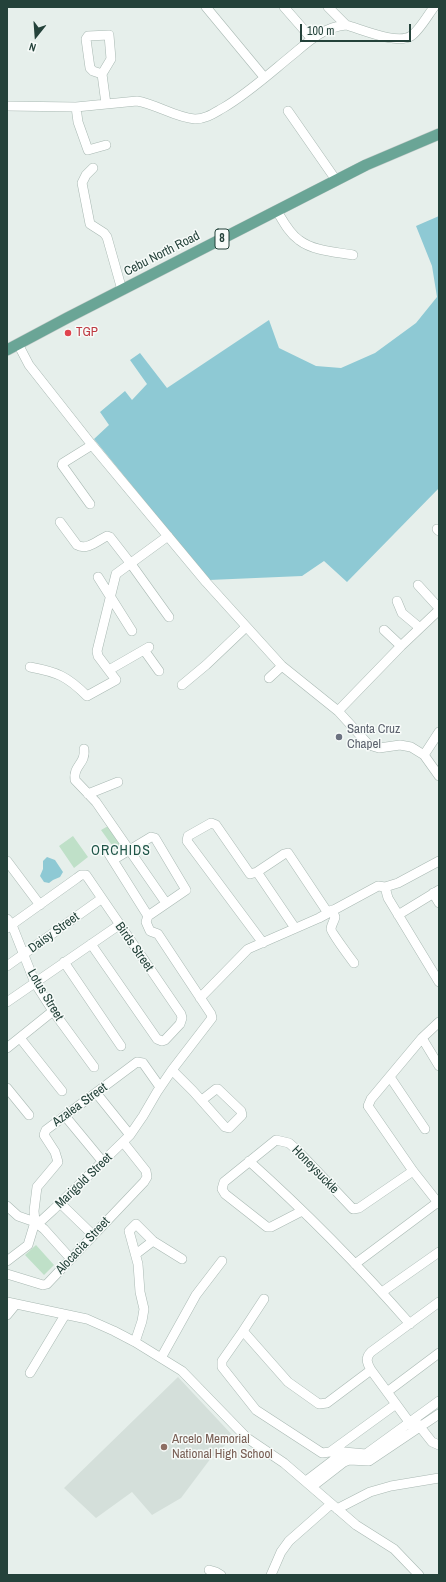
<!DOCTYPE html>
<html>
<head>
<meta charset="utf-8">
<style>
  body { margin:0 }
  #map { position:relative; width:446px; height:1582px; overflow:hidden; background:#e6efeb; font-family:"Archivo Narrow",sans-serif }
  canvas { display:block }
  .frame { position:absolute; inset:0; border:8px solid #24423a; pointer-events:none }
  .north { position:absolute; left:16px; top:16px; width:40px; height:40px; -webkit-text-stroke:3px #f7fbf9; paint-order:stroke; rotate:197deg; font-size:11px; font-weight:700; line-height:16px; text-align:center; color:#24423a }
  .north::after { content:''; display:block; margin:auto; width:14px; height:18px; background:#24423a; clip-path:polygon(50% 0,100% 100%,50% 72%,0 100%) }
  .scale { position:absolute; left:300px; top:24px; width:111px; height:18px; box-sizing:border-box; border:2px solid #24423a; border-top:0; padding-left:5px; font-size:12px; line-height:14px; white-space:nowrap; color:#24423a; -webkit-text-stroke:3px #f7fbf9; paint-order:stroke }
</style>
</head>
<body>
<div id="map">
<canvas width="446" height="1582"></canvas>
<div class="frame"></div>
<div class="north">N</div>
<div class="scale">100 m</div>
</div>
<script>
const ctx = document.querySelector('canvas').getContext('2d');
ctx.lineJoin = 'round';
function fillPath(path, color) { ctx.fillStyle = color; ctx.fill(path, 'evenodd'); }
function trace(path, color, width, dash) { ctx.strokeStyle = color; ctx.lineWidth = width; ctx.lineCap = dash ? 'butt' : 'round'; ctx.setLineDash(dash || []); ctx.stroke(path); }
function write(font, color, halo, rows, align = 'center') {
  ctx.font = font + ' "Archivo Narrow",sans-serif'; ctx.lineWidth = 3; ctx.setLineDash([]); ctx.textBaseline = 'middle'; ctx.strokeStyle = halo; ctx.fillStyle = color; for (const [text, x, y, turn = 0] of rows) {
    ctx.save(); ctx.translate(x, y); ctx.rotate((+turn || 0) * Math.PI / 180); ctx.textAlign = isNaN(turn) ? turn : align; if (halo) ctx.strokeText(text, 0, 0); ctx.fillText(text, 0, 0); ctx.restore();
  }
}
fillPath(new Path2D(`
  M178,1377L234,1437L211,1458L181,1498L152,1515L132,1492L96,1518L64,1488Z`), '#d4dfda');
fillPath(new Path2D(`
  M110,825L124,846L116,851L101,830Z
  M73,836L88,857L74,868L59,846Z
  M36,1245L54,1265L44,1275L25,1255Z`), '#bfe0c8');
fillPath(new Path2D(`
  M439,216V488L347,582L324,561L302,576L209,580L94,439L109,425L100,412L125,391L132,400L147,384L130,360L140,353L167,388L269,320L279,348L316,366L341,368L375,353L416,323L437,297L432,266L416,226Z
  M47,857L55,860L63,872L60,877L53,880L49,883L44,882L40,876L43,869V861Z`), '#8ec9d4');
const minor = new Path2D(`
  M206,7L264,77
  M284,7L312,39
  M328,7L346,25
  M102,74L93,71L90,68L86,39L88,36L109,35L111,59L102,74L106,104
  M7,106L76,107L137,101C156,104 176,118 195,119C206,119 214,113 223,108C247,94 269,74 291,56C308,42 323,27 346,25C361,29 397,45 411,36C419,31 428,15 434,7
  M76,107L78,122L88,150L106,145
  M288,111L336,180
  M93,168L86,175L82,183L90,224L104,233L107,237L122,290
  M277,211C283,221 289,233 299,240C313,251 336,252 353,255
  M18,344L29,365L92,445L206,582L282,666L338,711L369,745L379,748L400,745L411,747L424,755L439,776
  M90,504L62,465L63,463L92,445
  M60,522L77,545C87,551 98,540 107,536L110,537L131,564L169,617
  M437,529L439,531
  M98,577L132,631
  M418,585L439,608
  M397,601L402,613L420,628
  M384,630L401,646
  M144,650L159,671
  M30,667C57,672 67,676 87,696L116,680L98,656L97,651L116,574L168,536
  M109,670L149,647
  M269,678L282,666
  M182,685L206,665L246,627
  M338,711L401,646L439,610
  M84,749C86,764 73,765 75,780L96,802L166,903
  M424,755L439,732
  M88,794L118,782
  M109,854L148,916
  M7,861L40,905
  M257,872L295,928
  M385,887L398,883L439,861
  M433,893L439,903
  M332,910L335,917C334,922 331,925 331,929C331,932 351,959 354,963
  M398,915L439,890
  M7,919L12,925L35,983L53,1011L94,1067
  M7,928L77,878L81,875H86L181,1014L182,1018L180,1024L165,1040L162,1041L157,1039L91,944
  M263,943L187,841L188,836L211,823L216,825L250,874L257,872L284,854L288,853L328,913
  M64,962L121,1046
  M7,966L101,899
  M200,998L248,949L319,918L378,886L385,887L388,898L439,982
  M7,1002L119,925
  M439,1022L422,1038L371,1099L368,1106L413,1171L439,1204
  M20,1038L62,1091
  M422,1038L439,1066
  M7,1048L53,1011
  M172,1070L193,1091L225,1127L229,1128L242,1115L241,1111L218,1089H216L202,1100
  M390,1077L425,1129
  M7,1088L29,1115
  M97,1094L130,1135
  M65,1116L103,1162
  M249,1161C306,1212 360,1267 410,1324
  M60,1203L93,1235
  M7,1206L18,1216L35,1222L44,1229L71,1259
  M302,1211L271,1227H267L225,1194L222,1189L224,1182L276,1140L289,1143L297,1150L353,1209L359,1208L413,1171
  M35,1222L41,1221L53,1210L130,1135L143,1116L157,1092L172,1070L212,1018L211,1014L158,934L150,931L146,922L148,916L186,890L155,838L151,837L113,860
  M136,1254L153,1241
  M7,1261L28,1245L35,1222L34,1211L37,1187L58,1162L55,1152L44,1135L46,1130L137,1062L143,1063L160,1087
  M355,1264L438,1202
  M7,1274L43,1285L47,1284L144,1182L147,1177L146,1171L123,1142
  M382,1292L439,1252
  M264,1299L243,1331L288,1382L319,1404L327,1403L371,1370
  M7,1302L87,1319L114,1331L135,1342L182,1371L247,1438L284,1463L356,1525L394,1549L419,1575
  M7,1315L16,1304
  M243,1331L222,1361V1367L256,1410L322,1453L330,1452L396,1404
  M135,1342L142,1321L144,1309L140,1292L138,1264L129,1231L136,1224L153,1241L182,1259
  M161,1358L196,1295L222,1261
  M30,1373L65,1315
  M387,1392L439,1353
  M417,1423L432,1442L439,1445
  M415,1430L371,1370C367,1363 365,1358 371,1352L439,1302
  M306,1481L344,1452L366,1454L439,1401
  M313,1486L344,1462L349,1460L369,1461L439,1414
  M337,1509L370,1492L391,1486L439,1478
  M209,1570L216,1572L221,1575
  M271,1575L281,1552L289,1541L331,1504`);
const major = new Path2D(`
  M7,350L67,318L366,165L439,134`);
trace(minor, '#a8b8b2', 10);
trace(major, '#c2cac8', 12);
trace(minor, '#fff', 9);
trace(major, '#6aa596', 11);
for (const [x, y, r, color] of [
  [68,333,4,"#e0444e"],
  [339,737,4,"#6b7280"],
  [164,1447,4,"#8d6e63"]
]) { const dot = new Path2D(); dot.arc(x, y, r, 0, 2 * Math.PI); ctx.fillStyle = color; ctx.fill(dot); trace(dot, '#f7fbf9', 1.5); }
for (const [x, y, w] of [
  [222,239,14]
]) { const box = new Path2D(); box.roundRect(x - w / 2, y - 10, w, 20, 3); ctx.fillStyle = '#f7fbf9'; ctx.fill(box); trace(box, '#24423a', 1); }
write('bold 12px', '#24423a', null, [
  ["8",222,239]
]);
write('13px', '#24423a', '#f7fbf9', [
  ["Cebu North Road",162,254,-27],
  ["Daisy Street",54,933,-36],
  ["Birds Street",134,947,55],
  ["Lotus Street",45,995,59],
  ["Azalea Street",80,1105,-36],
  ["Honeysuckle",315,1170,46],
  ["Marigold Street",84,1181,-44],
  ["Alocacia Street",83,1246,-47]
]);
write('13px', '#be3a42', '#f7fbf9', [
  ["TGP",76,333]
], 'left');
write('13px', '#5b616d', '#f7fbf9', [
  ["Santa Cruz",347,730],
  ["Chapel",347,745]
], 'left');
write('13px', '#785e54', '#f7fbf9', [
  ["Arcelo Memorial",172,1440],
  ["National High School",172,1455]
], 'left');
ctx.letterSpacing = '1px';
write('14px', '#1f5548', '#f7fbf9', [
  ["ORCHIDS",121,851]
]);
ctx.letterSpacing = '0px';
</script>
</body>
</html>
